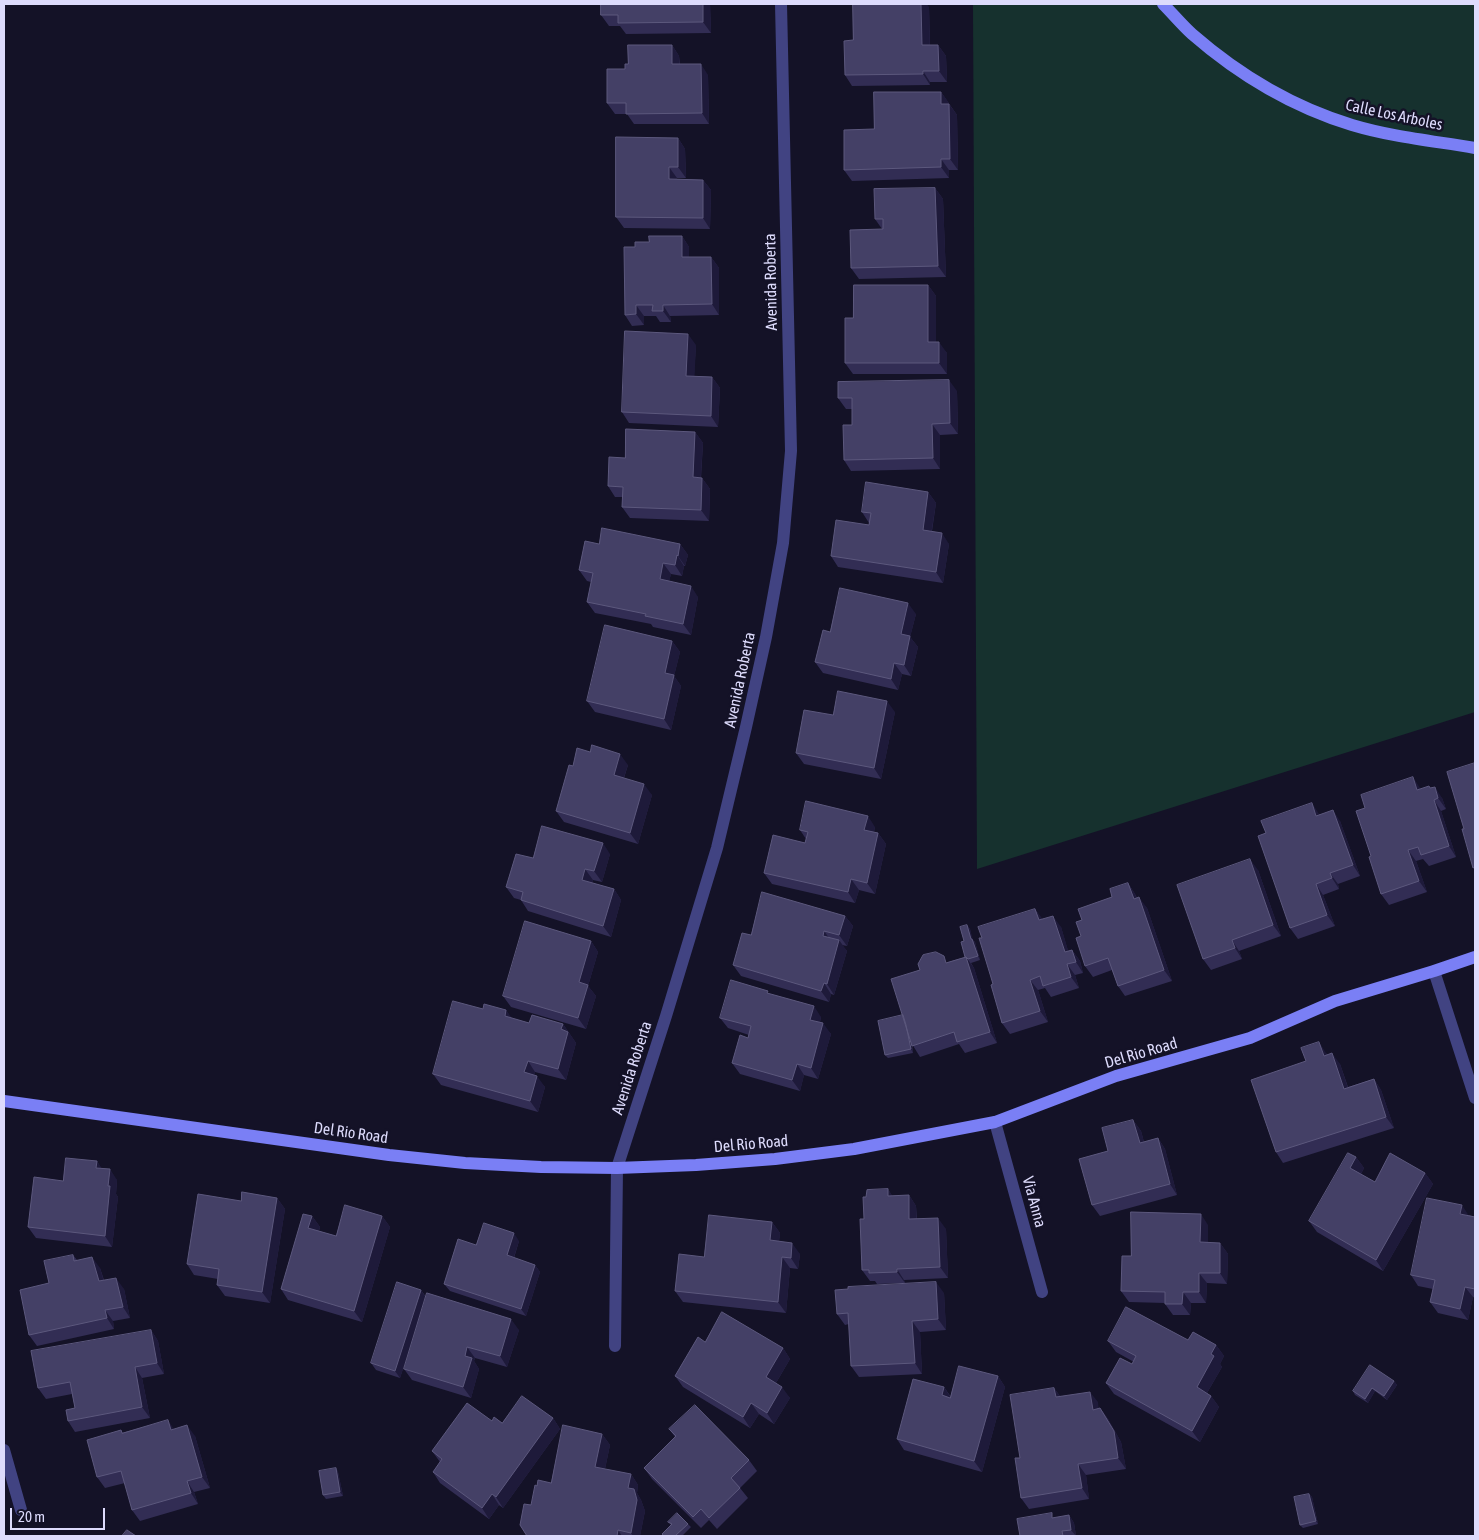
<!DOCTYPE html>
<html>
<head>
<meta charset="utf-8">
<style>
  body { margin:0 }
  #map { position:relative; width:1479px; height:1540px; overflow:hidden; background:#141227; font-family:"Asap Condensed",sans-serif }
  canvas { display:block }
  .frame { position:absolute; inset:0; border:5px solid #dddbfc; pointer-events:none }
  .scale { position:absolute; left:10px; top:1508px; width:95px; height:22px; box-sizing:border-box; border:2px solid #dddbfc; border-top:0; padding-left:6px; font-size:15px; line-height:18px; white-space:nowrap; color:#dddbfc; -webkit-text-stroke:4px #141227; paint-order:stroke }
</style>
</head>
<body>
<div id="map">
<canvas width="1479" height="1540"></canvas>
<div class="frame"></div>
<div class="scale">20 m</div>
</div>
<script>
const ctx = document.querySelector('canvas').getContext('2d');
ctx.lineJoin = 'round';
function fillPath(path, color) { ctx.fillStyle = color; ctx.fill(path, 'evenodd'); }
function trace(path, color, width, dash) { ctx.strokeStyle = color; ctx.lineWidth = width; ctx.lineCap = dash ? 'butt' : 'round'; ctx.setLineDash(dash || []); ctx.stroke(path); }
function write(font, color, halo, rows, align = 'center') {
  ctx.font = font + ' "Asap Condensed",sans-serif'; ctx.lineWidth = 5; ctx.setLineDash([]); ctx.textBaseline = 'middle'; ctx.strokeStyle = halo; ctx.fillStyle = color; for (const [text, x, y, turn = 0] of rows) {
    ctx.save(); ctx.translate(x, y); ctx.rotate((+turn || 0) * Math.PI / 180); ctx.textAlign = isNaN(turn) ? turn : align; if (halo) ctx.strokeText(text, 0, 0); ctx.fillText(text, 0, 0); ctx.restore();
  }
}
fillPath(new Path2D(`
  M973,4H1475V712L977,869Z`), '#16312e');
trace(new Path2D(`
  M1434,971L1475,1098
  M995,1122L1042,1292
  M615,1346L617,1168L666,1016L717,848L746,727L766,637L783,543L791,451L781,4
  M4,1450L21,1510`), '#414382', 12);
trace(new Path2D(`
  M1163,4C1173,14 1182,25 1192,34C1239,75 1293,107 1352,125C1392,137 1434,141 1475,148
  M4,1101L389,1155L465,1163L541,1167L617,1168L696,1165L775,1159L854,1149L995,1122L1116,1076L1250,1038L1335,1001L1434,971L1475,957`), '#7a7ff5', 12);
fillPath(new Path2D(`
  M710,4L711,33L626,34L620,26H609L601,15Z
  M929,7L930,45H938L946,56L947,82H930V85L852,86L845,75L853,40Z
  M672,45L679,56L680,64L708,75L709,124H634L627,114H615L607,103L625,69L628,64Z
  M941,92L957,115L958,170H949V178L852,181L844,170L874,129Z
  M678,138L685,149L686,178H677V179L703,180L711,190L710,229L624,228L616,217Z
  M935,188L943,199L946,277L859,279L851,268L882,229L875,219Z
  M682,236L689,247V257H711L719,268V315L670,316L671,322H660L656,316H644V325L632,326L625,315L635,247L649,242Z
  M928,285L936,296V342L947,353V374H853L845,363L853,318Z
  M696,345L694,376L712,377L720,388L718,427L629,423L622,412Z
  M957,391L958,434L940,435V469L851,471L844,460L852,425V409H846L838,398Z
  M695,432L703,443L701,478H702L710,489L709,521L630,518L622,507L623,497H615L608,486L625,458Z
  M928,492L936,503L932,531L949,544L943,583L838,567L831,556L869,525V523L862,512Z
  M599,544H680L688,555L685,566H684L682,576L671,574L669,581L698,597L691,635L653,627L651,624L595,613L587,602L591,582L587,581L579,570Z
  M916,614L910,637L918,647L911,676L902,674L898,690L823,673L815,662L830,632Z
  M672,641L680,652L674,676L681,686L671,730L595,712L587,701Z
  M895,712L881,779L804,764L796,753Z
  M628,765L624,778L652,795L638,844L564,822L556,811L573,766Z
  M1430,788L1442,798L1446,809L1441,811L1456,857L1429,866L1423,859L1416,861L1427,892L1389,905L1381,894L1371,856L1421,789Z
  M1319,814L1340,821L1360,876L1338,884L1339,889L1323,895L1335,926L1298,939L1290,928Z
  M875,827L874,832L878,833L886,844L875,894L859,890L855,903L772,884L764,873L805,843L806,839L800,830Z
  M610,854L602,882L593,880L592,883L614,889L621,900L611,937L528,911L521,900L514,898L506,887L533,858Z
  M1258,870L1281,936L1239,951L1242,959L1211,970L1203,959Z
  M1128,883L1135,894L1137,898L1147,908L1172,981L1125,996L1118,986L1112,970L1093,977L1085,966L1081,936L1082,920L1112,897Z
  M1035,909L1042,919L1061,927L1068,951L1072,950L1080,961L1083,973L1075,975L1079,988L1051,997L1045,988L1038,990L1048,1022L1010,1034L1002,1023L982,938Z
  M845,916L853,926L847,946L842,945L847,951L834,995L831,994L829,1002L741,976L733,965L751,935Z
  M967,925L970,929L972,939L975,942L980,960L971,963L974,968L997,1043L965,1053L959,1044L920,1057L912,1044L913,1053L888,1058L885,1055L903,1015L948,962L965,957L964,941Z
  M591,941L598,952L588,986L596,996L586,1029L511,1007L503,996Z
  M770,994L821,1017L820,1022L831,1034L818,1079L804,1075L800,1091L740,1074L732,1063L748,1038L749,1035L728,1028L720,1018Z
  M483,1009L506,1010L511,1018L529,1023L563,1024L576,1043L566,1080L535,1072L534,1075L545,1087L538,1112L441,1085L433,1074Z
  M1326,1053L1327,1055L1340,1064L1348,1087L1374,1079L1381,1090L1394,1128L1283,1163L1276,1152L1306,1061Z
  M1133,1120L1141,1131L1144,1142L1158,1138L1165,1149L1177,1195L1100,1216L1092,1205L1108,1151Z
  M1356,1157L1364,1168L1361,1174L1375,1182L1425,1173L1433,1184L1383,1271L1317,1232L1309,1221Z
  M97,1161L101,1168L117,1180L116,1194L118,1197L112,1247L36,1238L28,1227L63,1181Z
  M888,1189L892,1196L909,1195L916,1206L917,1219L946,1229L948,1278L904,1280L905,1283L877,1284L875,1281H870L862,1270L866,1197Z
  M277,1198L285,1209L270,1303L225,1296L217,1285L218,1279L194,1275L187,1264L241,1201Z
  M1469,1215L1475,1217V1298L1473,1297L1468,1320L1438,1313L1430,1302L1433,1289L1418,1286L1411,1275Z
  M312,1216L320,1227L319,1231L336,1236L382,1216L390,1227L362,1322L288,1300L281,1289Z
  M772,1222L780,1233L779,1241L800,1254L798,1269L790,1268L786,1313L683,1302L675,1291L704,1257Z
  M1208,1225V1243H1220L1228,1254L1227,1284L1207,1283L1206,1303H1191L1190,1315H1173L1165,1304V1303L1129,1302L1121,1291L1131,1256Z
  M519,1241L514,1258L535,1265L540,1272L526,1316L450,1291L444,1284L476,1245Z
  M73,1255L77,1260L100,1268L104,1280L124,1289L130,1318L113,1321L114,1329L37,1346L29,1335L49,1283Z
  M848,1289L944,1293L946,1330L920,1332L922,1374L859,1377L851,1366L849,1324L845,1325L837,1314Z
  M421,1290L426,1297L519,1330L507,1367L475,1358L474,1361L479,1369L471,1398L412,1380L404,1369L418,1323L400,1378L376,1370L371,1363Z
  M151,1330L158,1341L164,1374L142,1378L150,1418L75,1432L68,1421L75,1408L72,1394L46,1399L38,1388Z
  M1188,1340L1216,1345L1224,1356L1220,1364L1222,1367L1207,1393L1211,1396L1219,1407L1200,1442L1114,1394L1106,1383L1132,1364L1134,1362L1116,1352L1108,1341Z
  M705,1342L783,1348L790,1359L776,1383L790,1398L774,1424L759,1414L750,1428L683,1387L675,1376Z
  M998,1376L1005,1387L982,1472L904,1450L897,1439L944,1387L951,1397Z
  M1394,1381L1397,1385L1387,1400L1375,1391L1368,1403L1355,1395L1353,1391Z
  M1054,1388L1060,1396L1098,1402V1409L1100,1408L1108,1419L1121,1442L1126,1469L1086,1475L1089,1499L1029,1509L1021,1498L1020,1458Z
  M553,1418L560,1429L503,1508L499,1505L489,1519L440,1483L433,1472L440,1462L432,1451L492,1421L502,1423Z
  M174,1429L195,1436L210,1488L194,1492L198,1504L140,1521L132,1510L125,1483L105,1488L97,1477L121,1430L123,1433Z
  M669,1429L749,1460L757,1471L740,1488L748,1498L717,1529L709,1520L701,1528L652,1479L644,1468L675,1437Z
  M602,1434L610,1445L605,1469L631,1474L638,1485L637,1493L641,1500L645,1511L640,1536H527L520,1525L531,1505L537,1486L551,1483Z
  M336,1468L338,1472L343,1496L326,1499L323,1495Z
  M1309,1494L1312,1497L1318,1524L1303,1528L1300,1525Z
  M1069,1515L1074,1523L1076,1536H1020L1055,1518Z
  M668,1522L688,1524L691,1527L682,1536H664L662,1534L671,1525Z`), '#322d54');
fillPath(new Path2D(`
  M703,4H710L711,33L703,22Z
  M921,4H927L929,7L930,56L922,45Z
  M672,45L679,56L680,75L672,64Z
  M938,45L946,56L947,82L939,71Z
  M701,64L708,75L709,124L702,113Z
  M923,71L930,82V85L923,74Z
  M941,92L949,103V115L941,104Z
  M949,104L957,115L958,170L950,159Z
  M678,138L685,149L686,178L678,167Z
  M941,159L949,170V178L941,167Z
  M669,167L677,178V190L669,179Z
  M703,180L711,190L710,229L703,218Z
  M935,188L943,199L946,277L938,266Z
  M682,236L689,247V268L682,257Z
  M711,257L719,268V315L712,304Z
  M928,285L936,296V353L928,342Z
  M636,305L644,316V325L636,314Z
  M663,305L670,316L671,322L663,311Z
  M688,334L696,345L694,387L686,376Z
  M939,342L947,353V374L939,363Z
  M712,377L720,388L718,427L711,416Z
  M949,380L957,391L958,434L950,423Z
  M932,424L940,435V469L933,458Z
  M695,432L703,443L700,488L693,477Z
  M702,478L710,489L709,521L701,510Z
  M928,492L936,503L930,541L923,530Z
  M942,533L949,544L943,583L936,572Z
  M680,544L688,555L685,566L678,556Z
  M677,555L684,566L682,576L675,565Z
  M663,563L671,574L667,590L660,579Z
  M691,586L698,597L691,635L683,624Z
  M908,603L916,614L910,637L918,647L911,676L904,665L901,634Z
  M672,641L680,652L674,676L681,686L671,730L664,719L665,673Z
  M894,663L902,674L898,690L891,679Z
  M887,701L895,712L881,779L874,768Z
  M620,754L628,765L621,786L614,775Z
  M1413,777L1420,788L1424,801L1417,790Z
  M644,784L652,795L638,844L630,833Z
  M1435,787L1442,798L1446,809L1438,798Z
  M1434,800L1441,811L1456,857L1449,846Z
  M1312,803L1319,814L1316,816Z
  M1333,810L1340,821L1360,876L1353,865Z
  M868,816L875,827L872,841L864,830Z
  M878,833L886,844L875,894L867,883Z
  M603,843L610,854L602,882L594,871Z
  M1408,850L1416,861L1427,892L1419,881Z
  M1250,859L1258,870L1281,936L1273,925Z
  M585,869L593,880L590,891L582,880Z
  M1330,873L1338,884L1339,889L1332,878Z
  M851,879L859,890L855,903L848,892Z
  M1128,883L1135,894L1141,910L1134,899Z
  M1316,884L1323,895L1335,926L1327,915Z
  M614,889L621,900L611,937L603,926Z
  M1139,897L1147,908L1172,981L1164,970Z
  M1035,909L1043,920H1039Z
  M845,916L853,926L847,946L839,935Z
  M1053,916L1061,927L1072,963L1065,952Z
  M967,925L970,929L974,943L971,939Z
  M824,931L832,942L823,936Z
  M972,939L975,942L980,960L978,956Z
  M839,940L847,951L834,995L827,984Z
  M1232,940L1239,951L1242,959L1235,948Z
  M591,941L598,952L588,986L596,996L586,1029L578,1018L579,982Z
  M1072,950L1080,961L1083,973L1076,962Z
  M966,957L974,968L997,1043L990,1032Z
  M1067,964L1075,975L1079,988L1071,977Z
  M1030,980L1038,990L1048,1022L1040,1011Z
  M824,983L831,994L829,1002L821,991Z
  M814,1006L821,1017L818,1031L810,1020Z
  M506,1010L514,1021L505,1016Z
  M904,1015L906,1019L913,1053L911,1049Z
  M823,1023L831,1034L818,1079L811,1068Z
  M563,1024L576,1043L566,1080L558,1069L561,1029Z
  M1319,1042L1326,1053L1331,1067L1324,1056Z
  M1332,1053L1340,1064L1352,1100L1344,1089Z
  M528,1061L535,1072L532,1083L524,1072Z
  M797,1064L804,1075L800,1091L792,1080Z
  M537,1076L545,1087L538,1112L530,1101Z
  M1374,1079L1381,1090L1394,1128L1386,1117Z
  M1133,1120L1141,1131L1147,1154L1140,1143Z
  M1158,1138L1165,1149L1177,1195L1170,1184Z
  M1356,1157L1364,1168L1358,1179L1350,1168Z
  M97,1161L104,1172L96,1168Z
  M110,1169L117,1180L116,1194L118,1197L112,1247L105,1236L108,1186Z
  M1425,1173L1433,1184L1383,1271L1376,1260Z
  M888,1189L895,1200L888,1196Z
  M909,1195L916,1206L917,1230L909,1219Z
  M277,1198L285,1209L270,1303L262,1292Z
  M1462,1205L1469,1216L1460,1214Z
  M1201,1214L1208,1225V1253L1200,1242Z
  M312,1216L320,1227L316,1239L308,1228Z
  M382,1216L390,1227L362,1322L354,1311Z
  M938,1218L946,1229L948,1278L940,1267Z
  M772,1222L780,1233L778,1251L770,1240Z
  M514,1233L519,1241L512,1263L507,1255Z
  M792,1243L800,1254L798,1269L791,1258Z
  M1220,1243L1228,1254L1227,1284L1220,1273Z
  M92,1257L100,1268L107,1292L99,1281Z
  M782,1257L790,1268L786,1313L778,1302Z
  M535,1265L540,1272L526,1316L521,1309Z
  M897,1269L904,1280L905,1283L897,1272Z
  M1199,1273L1207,1283L1206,1303L1199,1292Z
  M116,1278L124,1289L130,1318L123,1307Z
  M936,1282L944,1293L946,1330L938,1319Z
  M1465,1287L1473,1297L1468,1320L1460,1309Z
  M421,1290L426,1298L400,1378L395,1371Z
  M1183,1292L1191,1303L1190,1315L1182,1304Z
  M105,1310L113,1321L114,1329L107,1318Z
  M511,1319L519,1330L507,1367L500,1356Z
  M912,1321L920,1332L922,1374L915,1363Z
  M151,1330L158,1341L164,1374L157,1363Z
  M1216,1345L1224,1356L1220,1364L1222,1367L1204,1398L1197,1387L1211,1354Z
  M467,1347L475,1358L474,1361L479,1369L471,1398L463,1387L465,1356Z
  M783,1348L790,1359L773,1388L766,1377Z
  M135,1367L142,1378L150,1418L142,1407Z
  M998,1376L1005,1387L982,1472L974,1461Z
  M1394,1381L1397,1385L1387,1400L1384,1396Z
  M782,1387L790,1398L774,1424L767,1413Z
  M944,1387L951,1398L942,1395Z
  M1054,1388L1062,1399L1056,1397Z
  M1372,1388L1375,1391L1368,1403L1365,1399Z
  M1090,1392L1098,1402L1100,1421L1093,1410Z
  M1211,1396L1219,1407L1200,1442L1192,1431Z
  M751,1403L759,1414L750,1428L743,1417Z
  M1100,1408L1108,1419L1121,1442L1126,1469L1118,1458Z
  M553,1418L560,1429L503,1508L496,1497Z
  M168,1420L175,1431L171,1430Z
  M187,1425L195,1436L210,1488L202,1477Z
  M602,1434L610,1445L603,1478L595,1467Z
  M1078,1464L1086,1475L1089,1499L1082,1488Z
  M336,1468L338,1472L343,1496L340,1492Z
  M631,1474L638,1485L637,1493L641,1500L645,1511L640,1536H633L631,1533L628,1488Z
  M187,1481L194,1492L198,1504L191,1493Z
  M492,1494L499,1505L489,1519L482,1508Z
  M1309,1494L1312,1497L1318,1524L1316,1521Z
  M1069,1515L1074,1523L1076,1536L1071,1530Z
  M618,1530L622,1536H617Z`), '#1e1a3a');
const building = new Path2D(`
  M601,4H703V22L618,23V15H601Z
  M853,4H921L922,45H938L939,71H923V74L845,75L844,41L853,40Z
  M628,45H672V64H701L702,113L626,114V103H607V69H625V64H628Z
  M874,92H941V104H949L950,159H941V167L844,170V130L874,129Z
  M616,137L678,138V167H669V179L703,180V218L616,217Z
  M935,188L938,266L851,268L850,230L883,229V219H875L874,189Z
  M649,236H682V257H711L712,304L663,305V311H652L653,305H636V314L625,315L624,247H635V242H649Z
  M854,285H928V342H939V363H845V318H853Z
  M625,331L688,334L686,376L712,377L711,416L622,412Z
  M949,380L950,423L932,424L933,458L844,460L843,425H852V398H838V382Z
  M626,429L695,432L693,477L702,478L701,510L622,507L623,487L608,486L609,457L625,458Z
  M866,482L928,492L923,530L942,533L936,572L831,556L836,520L869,525L871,513L862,512Z
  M602,528L680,544L678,556L677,555L675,565L663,563L660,579L691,586L683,624L645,616L646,614L587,602L593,573L579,570L585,541L599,544Z
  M840,588L908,603L901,634L910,636L904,665L894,663L891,679L815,662L823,630L830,632Z
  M605,625L672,641L665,673L674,675L664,719L587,701Z
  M838,691L887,701L874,768L796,753L804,710L833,715Z
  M592,745L620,754L614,775L644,784L630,833L556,811L569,765L573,766L577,748L590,752Z
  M1475,763V867L1473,868L1462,829H1464L1447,772Z
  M1413,777L1417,790L1429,786L1430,788L1435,787L1438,798L1434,800L1449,846L1421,855L1418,847L1408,850L1419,881L1381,894L1369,857L1371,856L1356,811L1365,808L1361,795Z
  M806,801L868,816L864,830L878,833L867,883L851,879L848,892L764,873L773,835L805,843L808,832L800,830Z
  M1312,803L1316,816L1333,810L1353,865L1330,873L1332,878L1316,884L1327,915L1290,928L1258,836L1266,833L1261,821Z
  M542,826L603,843L594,871L585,869L582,880L614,889L603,926L521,900L523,892L506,887L516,854L533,858Z
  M1250,859L1273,925L1232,940L1235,948L1203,959L1177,885Z
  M1128,883L1134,899L1139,897L1164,970L1118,986L1108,958L1085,966L1076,938L1081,936L1076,922L1082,920L1078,909L1112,897L1110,889Z
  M762,892L845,916L839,935L824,931L823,936L839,940L827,984L824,983L821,991L733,965L742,933L751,935Z
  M1035,909L1039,920L1053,916L1065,952L1072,950L1076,962L1067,964L1071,977L1043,986L1040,976L1030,980L1040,1011L1002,1023L991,985L993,984L979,938H982L978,927Z
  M525,921L591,941L579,982L588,985L578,1018L503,996Z
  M967,925L971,939H972L978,956L968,959L966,957H965L961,942L964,941L960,927Z
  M936,952L944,956L946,963L966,957L990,1032L957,1042L954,1032L912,1046L891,979L920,970L918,964L923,955Z
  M731,980L768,991L767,993L814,1006L810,1020L823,1023L811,1068L797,1064L792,1080L732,1063L740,1035L748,1038L751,1026L720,1018Z
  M453,1001L483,1009L484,1004L506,1010L505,1016L529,1023L532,1015L563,1024L561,1029L568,1032L558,1069L528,1061L524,1072L537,1076L530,1101L433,1074Z
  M903,1015L906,1025L911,1049L885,1055L878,1021Z
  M1319,1042L1324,1056L1332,1053L1344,1089L1374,1079L1386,1117L1276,1152L1251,1080L1306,1061L1301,1048Z
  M1133,1120L1140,1143L1158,1138L1170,1184L1092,1205L1079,1159L1108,1151L1102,1128Z
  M1348,1153L1356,1157L1350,1168L1375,1182L1390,1153L1425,1173L1376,1260L1309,1221Z
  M66,1158L97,1161L96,1168L110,1169L108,1186H110L105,1236L28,1227L34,1177L63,1181Z
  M888,1189V1196L909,1195V1219L938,1218L940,1267L897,1269V1272L869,1273V1270H862L860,1219H864L863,1197H866L867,1190Z
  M242,1192L277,1198L262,1292L217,1285L219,1269L187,1264L198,1194L241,1201Z
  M1427,1198L1462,1205L1460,1214L1475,1217V1289L1465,1287L1460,1309L1430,1302L1435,1280L1411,1275Z
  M345,1205L382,1216L354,1311L281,1289L303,1214L312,1216L308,1228L336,1236Z
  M1131,1212L1201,1214L1200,1242L1220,1243V1273H1199V1292H1183L1182,1304H1165V1292L1121,1291L1122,1256H1131Z
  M709,1215L772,1222L770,1240L792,1243L791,1258L782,1257L778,1302L675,1291L679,1254L704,1257Z
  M484,1223L514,1233L507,1255L535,1265L521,1309L444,1284L458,1239L476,1245Z
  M73,1255L74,1261L92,1257L99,1281L116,1278L123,1307L105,1310L107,1318L29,1335L20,1290L49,1283L44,1261Z
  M397,1282L421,1290L395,1371L371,1363Z
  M936,1282L938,1319L912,1321L915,1363L851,1366L848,1313L837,1314L835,1290L848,1289V1287Z
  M427,1293L511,1319L500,1356L467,1347L465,1356L472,1358L463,1387L404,1369Z
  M1126,1307L1188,1340L1193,1332L1216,1345L1211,1354L1214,1356L1197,1387L1211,1396L1192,1431L1106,1383L1120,1358L1132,1364L1136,1356L1108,1341Z
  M722,1312L783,1348L766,1377L782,1387L767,1413L751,1403L743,1417L675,1376L698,1337L705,1342Z
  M151,1330L157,1363L135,1367L142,1407L68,1421L66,1410L75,1408L70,1382L38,1388L31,1351Z
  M1370,1365L1394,1381L1384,1396L1372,1388L1365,1399L1353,1391Z
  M959,1366L998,1376L974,1461L897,1439L913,1379L944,1387L942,1395L950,1398Z
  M1054,1388L1056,1397L1090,1392L1093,1410L1100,1408L1114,1431L1118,1458L1078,1464L1082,1488L1021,1498L1015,1458H1020L1010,1395Z
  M522,1396L553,1418L496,1497L492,1494L482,1508L433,1472L442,1459L432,1451L467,1403L492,1421L494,1417L502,1423Z
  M695,1405L749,1460L731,1478L740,1488L709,1518L701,1509L693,1517L644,1468L676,1436L669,1429Z
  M168,1420L171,1430L187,1425L202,1477L187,1481L191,1493L132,1510L121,1471L97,1477L87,1440L121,1430L122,1433Z
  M563,1425L602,1434L595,1467L631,1474L628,1488L634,1489L637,1500L631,1533L618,1530L617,1536H527L520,1525L524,1504L531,1505L535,1485L537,1486L538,1480L551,1483Z
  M336,1468L340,1492L323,1495L319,1471Z
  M1309,1494L1316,1521L1300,1525L1294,1497Z
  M677,1513L688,1524L675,1536H664L662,1534L672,1524L668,1522Z
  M1052,1513V1518L1069,1515L1071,1530L1062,1531L1063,1536H1020L1017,1519Z
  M127,1530L136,1536H122Z`);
fillPath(building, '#444066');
trace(building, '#5c587d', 1);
write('16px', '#dddbfc', '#141227', [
  ["Calle Los Arboles",1394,115,12],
  ["Avenida Roberta",771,282,-91],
  ["Avenida Roberta",740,680,-78],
  ["Del Rio Road",1141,1053,-16],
  ["Avenida Roberta",632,1068,-72],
  ["Del Rio Road",351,1133,8],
  ["Del Rio Road",751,1144,-5],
  ["Via Anna",1034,1202,75]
]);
</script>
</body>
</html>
